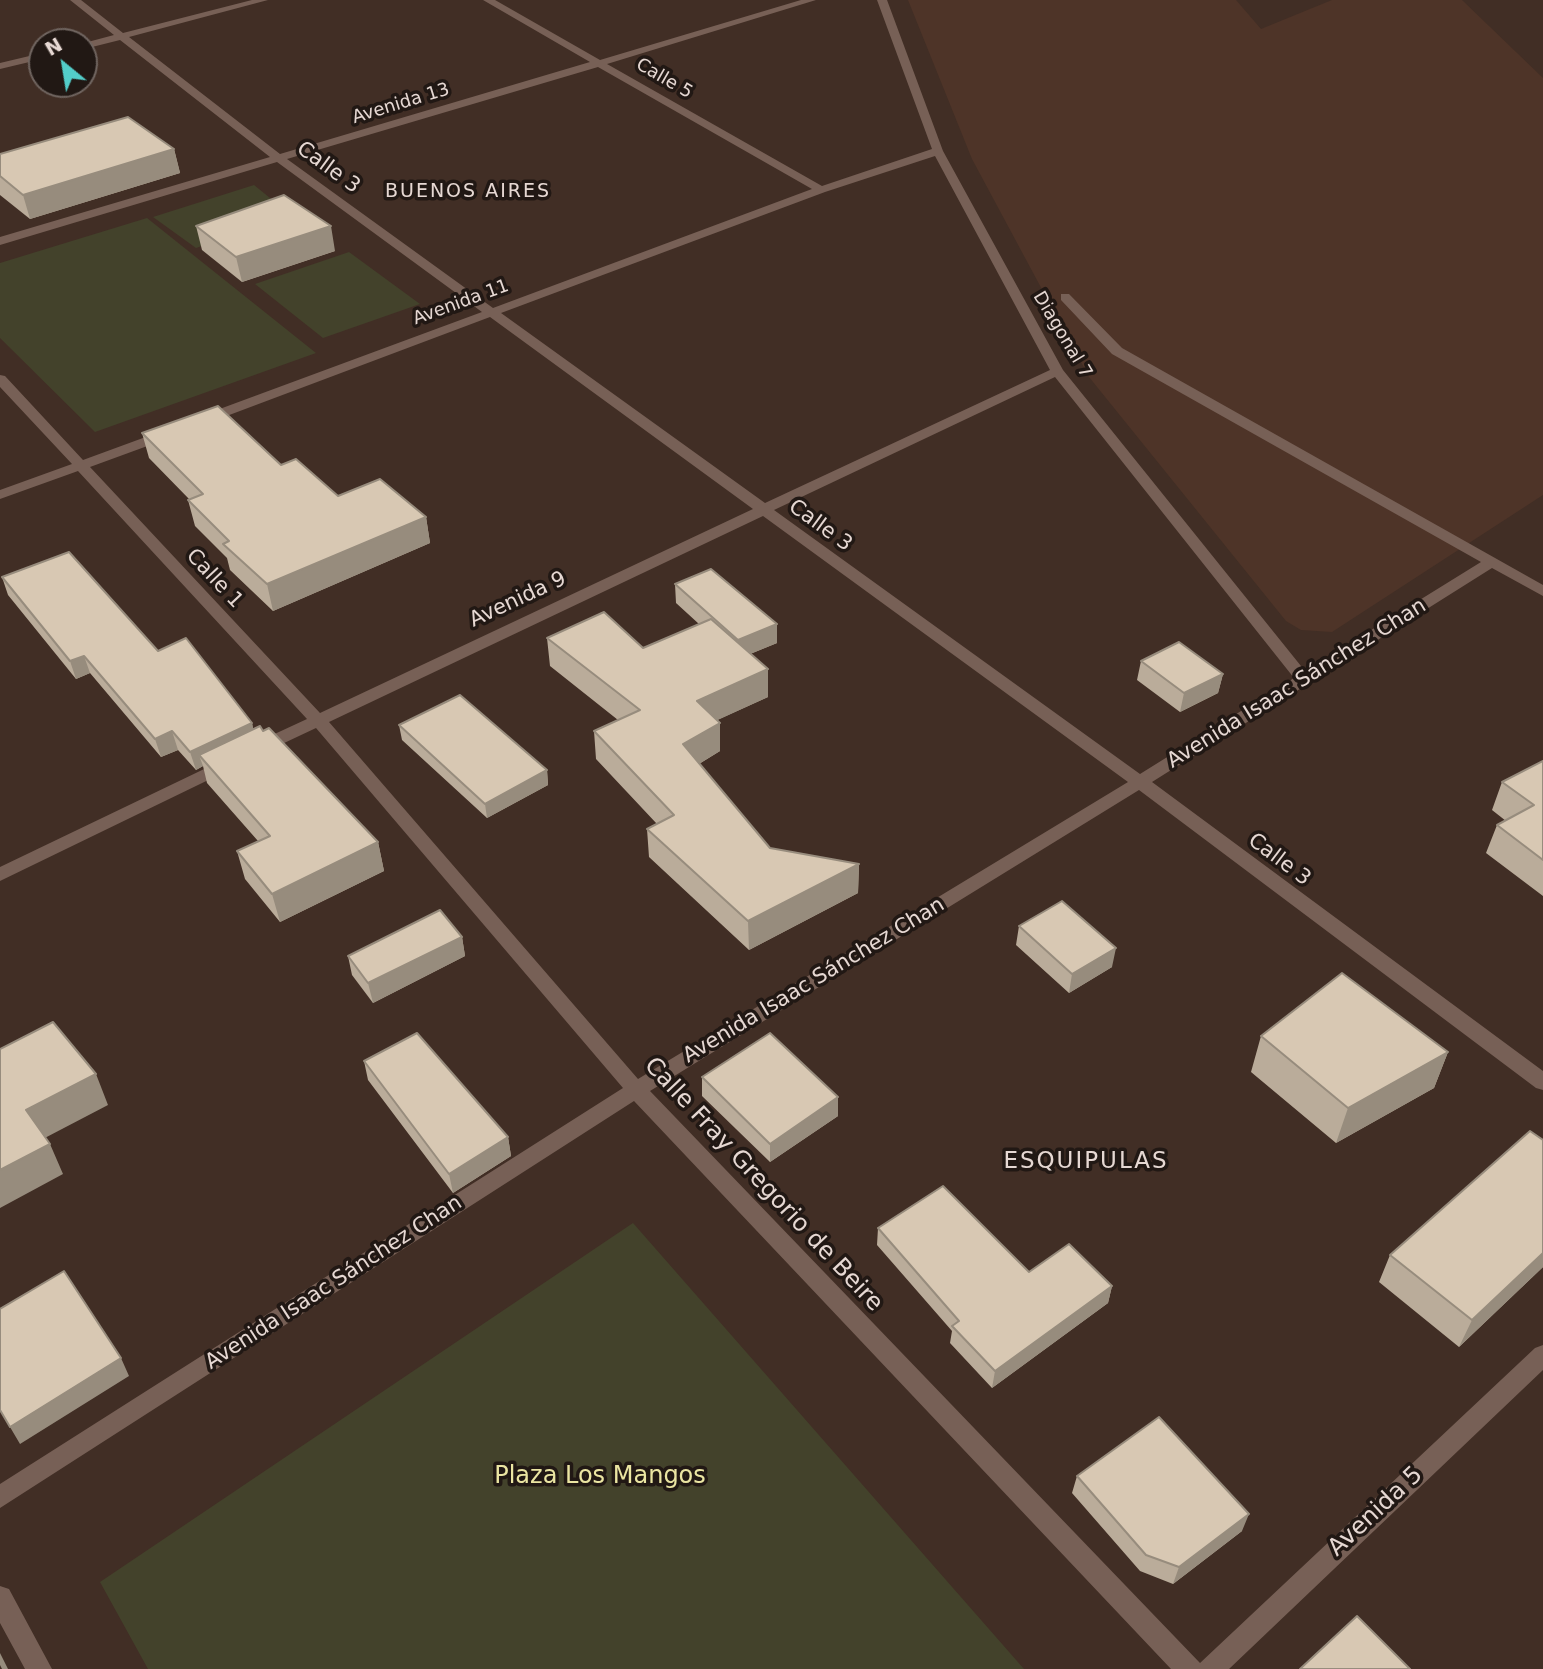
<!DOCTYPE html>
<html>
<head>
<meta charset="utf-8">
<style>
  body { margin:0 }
  #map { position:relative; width:1543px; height:1669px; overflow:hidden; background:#412e25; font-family:"DejaVu Sans",sans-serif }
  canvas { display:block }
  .north { position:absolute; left:28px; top:28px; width:70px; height:70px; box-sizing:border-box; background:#211814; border:2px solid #706560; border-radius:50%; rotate:330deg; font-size:19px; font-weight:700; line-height:28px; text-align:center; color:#e6d8d3 }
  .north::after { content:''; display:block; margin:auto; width:24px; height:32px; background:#53cdc9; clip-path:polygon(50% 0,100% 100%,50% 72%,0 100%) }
</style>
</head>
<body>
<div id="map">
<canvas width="1543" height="1669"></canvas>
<div class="north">N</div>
</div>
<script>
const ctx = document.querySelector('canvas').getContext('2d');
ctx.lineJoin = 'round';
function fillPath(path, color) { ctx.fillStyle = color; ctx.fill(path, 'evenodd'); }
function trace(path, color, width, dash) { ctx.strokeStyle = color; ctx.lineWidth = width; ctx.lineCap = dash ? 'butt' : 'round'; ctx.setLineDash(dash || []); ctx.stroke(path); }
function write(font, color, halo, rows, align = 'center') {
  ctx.font = font + ' "DejaVu Sans",sans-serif'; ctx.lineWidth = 7; ctx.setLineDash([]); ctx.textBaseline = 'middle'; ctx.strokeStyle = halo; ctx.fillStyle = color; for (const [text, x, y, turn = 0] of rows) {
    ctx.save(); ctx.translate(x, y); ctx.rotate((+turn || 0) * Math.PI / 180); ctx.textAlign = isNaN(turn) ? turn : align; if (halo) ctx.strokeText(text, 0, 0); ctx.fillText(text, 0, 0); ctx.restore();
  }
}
fillPath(new Path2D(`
  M908,0H1236L1261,29L1332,0H1462L1543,78V495L1332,632L1301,630L1286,621L1089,377L972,159Z`), '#4e3428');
fillPath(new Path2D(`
  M254,185L291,215L196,248L153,217Z
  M147,218L316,353L95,432L0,338V263Z
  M349,252L420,304L323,338L255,284Z
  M633,1223L1024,1669H148L100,1582Z`), '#43422b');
fillPath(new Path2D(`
  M70,0H81L123,33L252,0H268L129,37L280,154L590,62L483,0H495L600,60L801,0H816L607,64L822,186L932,149L877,0H887L943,151L1063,370L1305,671L1481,562L1112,354L1061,300V294H1069L1122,348L1543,585V596L1492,568L1152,782L1543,1071V1090L1536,1088L1139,790L650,1091L1200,1663L1535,1348L1543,1345V1370L1229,1669H1171L634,1101L0,1508V1484L623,1088L316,728L265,752H253L251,748L253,744L307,719L78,471L0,499V490L72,464L0,387V375L5,376L83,460L162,431H172V437L90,467L320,713L753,509L490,317L208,423H198V417L482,312L277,162L0,245V237L270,157L120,40L84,49V43L114,35ZM598,67L812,189L493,308L287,159ZM935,156L1050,370L765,503L501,313L825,192ZM1055,377L1294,678L1140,774L774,510ZM763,516L1128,782L638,1079L329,722Z
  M42,53V59L0,69V63Z
  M225,759L231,761L233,765L231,769L0,881V867Z
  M0,1586L9,1589L52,1669H25L0,1623Z`), '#776056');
fillPath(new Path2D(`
  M174,149L180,173L30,219L0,195V154Z
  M196,226L335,251L242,282L202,250Z
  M142,433L281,465L338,496L426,517L430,543L273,611L230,570L227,558L195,526L188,500L189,499L149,458Z
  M2,577L158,651L252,723L253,730L263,731L378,842L384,871L280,922L245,879L237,851L258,841L207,783L203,766L196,770L178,750L161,757L90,673L76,679L8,595Z
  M675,584L777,624V643L750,654L768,669V697L717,720L720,751L699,764L770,848L859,864L858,893L749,950L649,857L647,829L657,824L596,759L594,731L618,720L550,666L547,638L643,648L699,624L676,603Z
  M1141,661L1223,674L1218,693L1180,712L1137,680Z
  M399,725L547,770L548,785L487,818L402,740Z
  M1543,761V896L1486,853L1497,825L1506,821L1492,810L1502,782Z
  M1019,926L1112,967L1069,993L1016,945Z
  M462,937L465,956L373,1003L352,975L348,956Z
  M1261,1036L1448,1052L1434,1088L1336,1143L1251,1072Z
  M364,1061L508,1137L511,1156L453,1193L368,1080Z
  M702,1077L838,1116L770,1162L702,1096Z
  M878,1228L1029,1272L1112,1286L1108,1303L992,1388L950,1343L952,1331L877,1245Z
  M1390,1255L1543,1267L1459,1347L1379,1282Z
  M1077,1476L1242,1531L1173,1584L1140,1571L1072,1493Z`), '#baac9a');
fillPath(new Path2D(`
  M174,149L180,173L30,219L23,195Z
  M331,226L335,251L242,282L236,257Z
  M426,517L430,543L273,611L267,584Z
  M777,624V643L738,659V640Z
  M84,656L90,673L76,679L70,661Z
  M768,669V697L698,729L697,701Z
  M1223,674L1218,693L1180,712L1184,693Z
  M252,723L256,741L199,755L203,766L196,770L190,752Z
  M720,723V751L684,773L683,744Z
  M172,731L178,750L161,757L155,739Z
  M547,770L548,785L487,818L485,804Z
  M378,842L384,871L280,922L272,894Z
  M859,864L858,893L749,950L748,921Z
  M462,937L465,956L373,1003L368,983Z
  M1116,948L1112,967L1069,993L1072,974Z
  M1448,1052L1434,1088L1336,1143L1348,1108Z
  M96,1074L108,1105L39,1141L26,1110Z
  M838,1097V1116L770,1162V1144Z
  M508,1137L511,1156L453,1193L449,1174Z
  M50,1144L63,1174L0,1208V1170Z
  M1543,1253V1267L1459,1347L1472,1320Z
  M1112,1286L1108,1303L992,1388L995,1371Z
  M121,1358L129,1376L20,1444L10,1427Z
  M1249,1514L1242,1531L1173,1584L1179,1567Z
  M0,1653L8,1669H2L0,1665Z`), '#978c7d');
const building = new Path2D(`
  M128,117L174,149L23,195L0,176V154Z
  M284,195L331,226L236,257L196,226Z
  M218,406L281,465L296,459L338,496L380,479L426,517L267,584L223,544L229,541L188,500L203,494L142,433Z
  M69,552L158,651L186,638L252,723L190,752L172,731L155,739L84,656L70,661L2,577Z
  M711,569L777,624L738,640L675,584Z
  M604,612L643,648L711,619L768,669L697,701L720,723L683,744L770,848L859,864L748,921L647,829L674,815L594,731L640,710L547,638Z
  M1179,642L1223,674L1184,693L1141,661Z
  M460,695L547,770L485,804L399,725Z
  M260,726L263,731L269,728L378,842L272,894L237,851L270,836L199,755Z
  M1543,761V860L1497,825L1534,805L1502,782Z
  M1062,901L1116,948L1072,974L1019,926Z
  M440,910L462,937L368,983L348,956Z
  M1342,973L1448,1052L1348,1108L1261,1036Z
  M53,1022L96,1074L26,1110L50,1144L0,1170V1049Z
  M417,1033L508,1137L449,1174L364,1061Z
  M770,1033L838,1097L770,1144L702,1077Z
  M1530,1131L1543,1140V1253L1472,1320L1390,1255Z
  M943,1186L1029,1272L1069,1244L1112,1286L995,1371L952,1326L959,1321L878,1228Z
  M64,1271L121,1358L10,1427L0,1410V1309Z
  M1159,1417L1249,1514L1179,1567L1146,1555L1077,1476Z
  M1357,1616L1410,1669H1300Z`);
fillPath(building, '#d8c8b3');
trace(building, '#978c7d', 2);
write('18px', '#e6d8d3', '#211814', [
  ["Calle 5",664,79,30],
  ["Avenida 13",401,104,-17],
  ["Avenida 11",461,303,-20],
  ["Diagonal 7",1062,335,59]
]);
ctx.letterSpacing = '2px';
write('19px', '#e6d8d3', '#211814', [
  ["BUENOS AIRES",468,192]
]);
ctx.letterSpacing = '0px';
write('21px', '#e6d8d3', '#211814', [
  ["Calle 3",328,168,36],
  ["Calle 3",820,526,36],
  ["Calle 1",214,579,47],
  ["Avenida 9",518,600,-25],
  ["Avenida Isaac Sánchez Chan",1297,684,-32],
  ["Calle 3",1279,860,37],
  ["Avenida Isaac Sánchez Chan",814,981,-31],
  ["Avenida Isaac Sánchez Chan",334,1283,-33]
]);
ctx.letterSpacing = '2px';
write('23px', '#e6d8d3', '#211814', [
  ["ESQUIPULAS",1086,1162]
]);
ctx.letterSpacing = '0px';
write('24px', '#e6d8d3', '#211814', [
  ["Calle Fray Gregorio de Beire",763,1185,47],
  ["Avenida 5",1376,1512,-43]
]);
write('24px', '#ebe5a2', '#211814', [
  ["Plaza Los Mangos",600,1477]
]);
</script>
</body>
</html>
